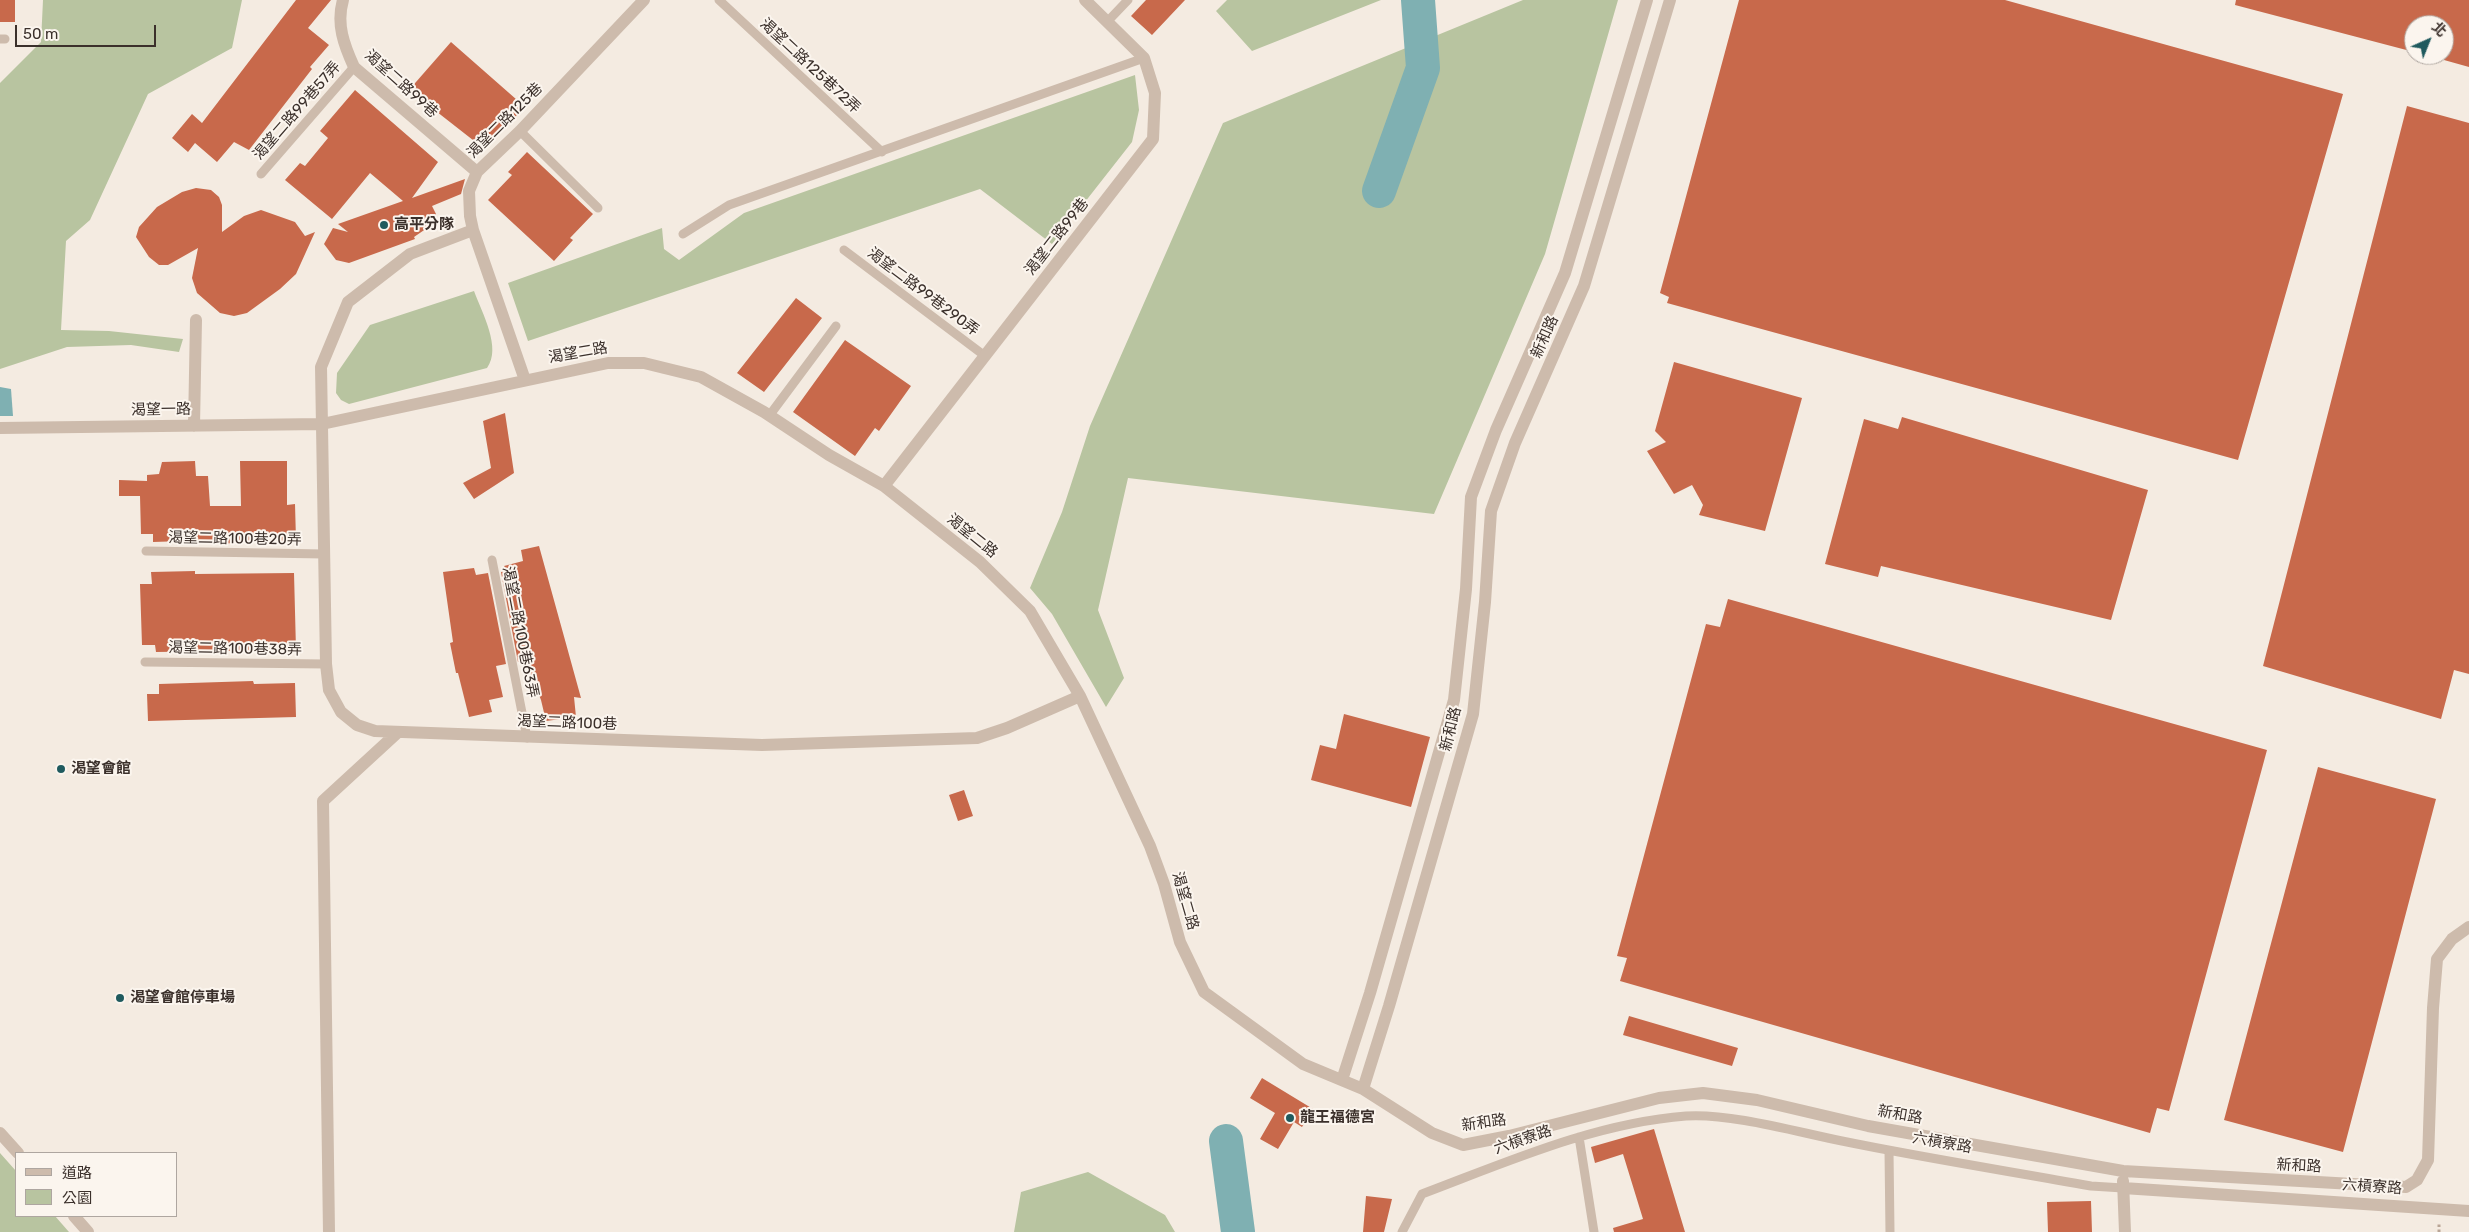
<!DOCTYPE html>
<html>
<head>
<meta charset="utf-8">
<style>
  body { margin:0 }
  #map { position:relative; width:2469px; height:1232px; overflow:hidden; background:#f4ebe1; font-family:Rubik,"Noto Sans TC",sans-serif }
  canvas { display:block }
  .legend { position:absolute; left:15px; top:1152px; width:162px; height:65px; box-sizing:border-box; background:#fbf5ee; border:1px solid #aea6a0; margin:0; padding:6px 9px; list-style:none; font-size:15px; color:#3b302b }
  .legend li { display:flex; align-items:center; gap:10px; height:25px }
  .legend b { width:25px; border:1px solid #aea6a0 }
  .north { position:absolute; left:2404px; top:15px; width:50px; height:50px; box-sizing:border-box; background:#fbf5ee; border:1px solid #aea6a0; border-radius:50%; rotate:44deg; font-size:14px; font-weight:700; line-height:20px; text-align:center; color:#3b302b }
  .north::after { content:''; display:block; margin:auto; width:18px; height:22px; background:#1f5a5e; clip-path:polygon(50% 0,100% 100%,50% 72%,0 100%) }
  .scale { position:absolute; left:15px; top:25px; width:141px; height:22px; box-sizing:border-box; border:2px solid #3b302b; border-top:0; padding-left:6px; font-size:15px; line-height:18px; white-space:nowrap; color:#3b302b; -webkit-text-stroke:4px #fbf5ee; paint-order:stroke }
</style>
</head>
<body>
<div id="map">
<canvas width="2469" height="1232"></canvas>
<ul class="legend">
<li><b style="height:6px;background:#cdbbac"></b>道路</li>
<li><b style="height:14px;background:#b8c4a0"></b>公園</li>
</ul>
<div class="north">北</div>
<div class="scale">50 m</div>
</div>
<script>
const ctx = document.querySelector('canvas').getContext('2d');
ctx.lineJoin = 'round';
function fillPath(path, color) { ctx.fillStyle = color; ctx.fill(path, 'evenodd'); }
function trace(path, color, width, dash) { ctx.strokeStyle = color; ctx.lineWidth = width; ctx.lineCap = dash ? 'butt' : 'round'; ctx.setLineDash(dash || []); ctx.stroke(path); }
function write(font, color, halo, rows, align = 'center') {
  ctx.font = font + ' Rubik,"Noto Sans TC",sans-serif'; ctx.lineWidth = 4; ctx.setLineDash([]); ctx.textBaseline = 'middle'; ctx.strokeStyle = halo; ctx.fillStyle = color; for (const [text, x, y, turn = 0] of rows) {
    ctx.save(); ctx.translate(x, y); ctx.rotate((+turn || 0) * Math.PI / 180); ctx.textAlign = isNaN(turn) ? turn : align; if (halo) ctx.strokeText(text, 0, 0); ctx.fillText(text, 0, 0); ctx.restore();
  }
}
fillPath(new Path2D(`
  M43,0H242L232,48L148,94L90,220L66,241L61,330L109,331L183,339L179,352L131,345L67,347L0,369V83L41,42Z
  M1227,0H1381L1252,51L1216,11Z
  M1523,0H1618L1545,254L1434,514L1128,478L1098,610L1124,678L1106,707L1052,614L1030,588L1062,512L1090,426L1223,123Z
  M1135,75L1139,110L1132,142L1052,244L980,189L528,341L508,283L662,228L664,249L679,260L744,213Z
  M474,291C482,313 502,348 487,368L349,404L341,400L336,393L337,373L370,325Z
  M0,1153L16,1171V1216H55L69,1232H0Z
  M1088,1172L1165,1215L1175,1232H1014L1021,1192Z`), '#b8c4a0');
fillPath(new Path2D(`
  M0,387L11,389L13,416H0Z`), '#7fb0b2');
trace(new Path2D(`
  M1379,191L1423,68L1418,0
  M1226,1141L1238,1232`), '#7fb0b2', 34);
fillPath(new Path2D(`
  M0,0H15V22H0Z
  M296,0H331L308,28L329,45L310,67L312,69L249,150L234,142L217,162L195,143L188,152L172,138L192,114L202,123Z
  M1146,0H1185L1152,35L1131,16Z
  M1739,0H2005L2343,94L2238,460L1667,303L1669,297L1660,293Z
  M2236,0H2469V67L2444,60V25H2414V52L2235,5Z
  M451,42L525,107L500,132L478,144L409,90Z
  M355,90L438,162L412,198L465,179L461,194L432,206L436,214L433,224L414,237L415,239L349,263L336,260L324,244L333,228L348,232L338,224L403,201L370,173L332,219L285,180L300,163L305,166L328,138L320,131Z
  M2407,106L2469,123V674L2454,670L2441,719L2263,666Z
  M527,152L593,214L570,238L573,240L554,261L488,200L512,175L508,172Z
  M196,188L211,190L219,197L222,205V232L244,216L261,210L295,222L305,236L315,232L296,274L280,289L247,313L234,316L220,313L197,293L192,278L198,248L168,265H159L149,257L136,237L139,227L157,207L182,192Z
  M796,298L822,318L764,392L737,373Z
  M845,340L911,386L879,431L875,428L855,456L793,412Z
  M1674,362L1802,398L1765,531L1699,515L1703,505L1692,485L1674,494L1647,451L1666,442L1655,431Z
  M505,413L514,473L474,499L463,483L491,468L483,421Z
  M1902,417L2148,490L2111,620L1881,566L1878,577L1825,564L1864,419L1898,429Z
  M195,461L196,476H208L210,506H241L240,461H287V505L295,504L296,540L215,544V540L153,542V534H141L140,496H119V480L147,481V475L159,474L162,462Z
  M539,546L581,698L574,697L576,717L546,721L541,700L525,660L518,662L501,572L506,571L504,566L523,561L521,550Z
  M474,568L476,575L488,573L506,664L496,666L503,697L489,700L492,712L469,717L458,673H456L450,643L453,642L443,572Z
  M195,571V574L294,573L296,650L156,652L155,645H142L140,584H152L151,572Z
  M1728,599L2267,750L2169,1111L2157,1108L2150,1133L1620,981L1627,958L1617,956L1706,624L1720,627Z
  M253,681L254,684L295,683L296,717L148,721L147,694H159V684Z
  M1344,714L1430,737L1411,807L1311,780L1320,745L1336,749Z
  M2318,767L2436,799L2343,1152L2224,1120Z
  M964,790L973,816L958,821L949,795Z
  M1629,1016L1738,1048L1732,1066L1623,1035Z
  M1262,1078L1313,1109L1302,1127L1294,1122L1278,1149L1260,1139L1275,1113L1250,1098Z
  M1654,1129L1685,1232H1614L1613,1228L1643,1219L1623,1154L1595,1163L1591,1147Z
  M1366,1196L1392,1199L1384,1232H1363Z
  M2091,1201L2092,1232H2048L2047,1202Z`), '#c8694b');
trace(new Path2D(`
  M2439,1232V1222`), '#b9a596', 3, [2.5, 2.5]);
trace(new Path2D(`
  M719,0L882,152
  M1107,22L1128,0
  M0,39H5
  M520,131L598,208
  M261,174L354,67
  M683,234L729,205L1144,58
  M844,250L985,356
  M769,416L836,326
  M146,551L324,554
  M492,560L527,738
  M145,662L326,664
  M1579,1137L1594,1232
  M1889,1151L1890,1232
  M1402,1232L1422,1194C1507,1162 1595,1123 1686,1116C1731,1113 1797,1132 1842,1141C1925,1158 2008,1171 2091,1186L2123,1188`), '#cdbbac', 9);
trace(new Path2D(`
  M343,0C336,24 344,45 354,67L477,172
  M473,230L410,254L348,302L321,367L326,664L329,690L341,712L357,725L375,731L762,745L977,738L1007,728L1080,696
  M525,380L473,230L470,216L469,191L477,172L520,131L644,0
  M194,426L196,320
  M0,428L322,424L608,363H644L701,377L764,412L829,455L884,486L980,562L1030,611L1080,696L1150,846L1164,884L1180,942L1204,992L1303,1064L1363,1089L1432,1133L1463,1145L1509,1136L1659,1098L1703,1093L1757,1100L1868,1126L2123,1171L2406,1187L2417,1180L2428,1160L2433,1008L2437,959L2452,939L2469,927
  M884,486L1153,139L1155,93L1144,58L1085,0
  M1342,1080L1370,993L1454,700L1466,589L1471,497L1496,430L1565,273L1647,0
  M1363,1089L1389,1006L1473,714L1485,602L1491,511L1515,443L1584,286L1670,0
  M2123,1181L2125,1232
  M2123,1188L2469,1211
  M329,1232L323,801L397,733`), '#cdbbac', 12);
trace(new Path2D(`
  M0,1133L18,1153
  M74,1216L88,1232`), '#cdbbac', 12);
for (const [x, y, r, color] of [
  [384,225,5,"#1f5a5e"],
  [61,769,5,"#1f5a5e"],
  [120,998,5,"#1f5a5e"],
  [1290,1118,5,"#1f5a5e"]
]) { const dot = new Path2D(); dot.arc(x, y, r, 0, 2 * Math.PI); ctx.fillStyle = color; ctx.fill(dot); trace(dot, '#fbf5ee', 2); }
write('15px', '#3b302b', '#fbf5ee', [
  ["渴望二路125巷72弄",810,66,43],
  ["渴望二路99巷",401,84,42],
  ["渴望二路99巷57弄",297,111,-49],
  ["渴望二路125巷",505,121,-45],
  ["渴望二路99巷",1057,237,-52],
  ["渴望二路99巷290弄",923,292,37],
  ["新和路",1545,337,-66],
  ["渴望二路",578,353,-10],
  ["渴望一路",161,410,-1],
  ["渴望二路",972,536,39],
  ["渴望二路100巷20弄",235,539,1],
  ["渴望二路100巷63弄",520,632,79],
  ["渴望二路100巷38弄",235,649,1],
  ["渴望二路100巷",567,723,2],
  ["新和路",1451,729,-76],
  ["渴望二路",1185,901,74],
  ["新和路",1900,1115,10],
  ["新和路",1484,1123,-8],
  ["六槓寮路",1523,1140,-19],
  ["六槓寮路",1942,1143,10],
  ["新和路",2299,1166,3],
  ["六槓寮路",2372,1187,4]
]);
write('bold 15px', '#3b302b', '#fbf5ee', [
  ["高平分隊",394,225],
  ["渴望會館",71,769],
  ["渴望會館停車場",130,998],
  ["龍王福德宮",1300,1118]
], 'left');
</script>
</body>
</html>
